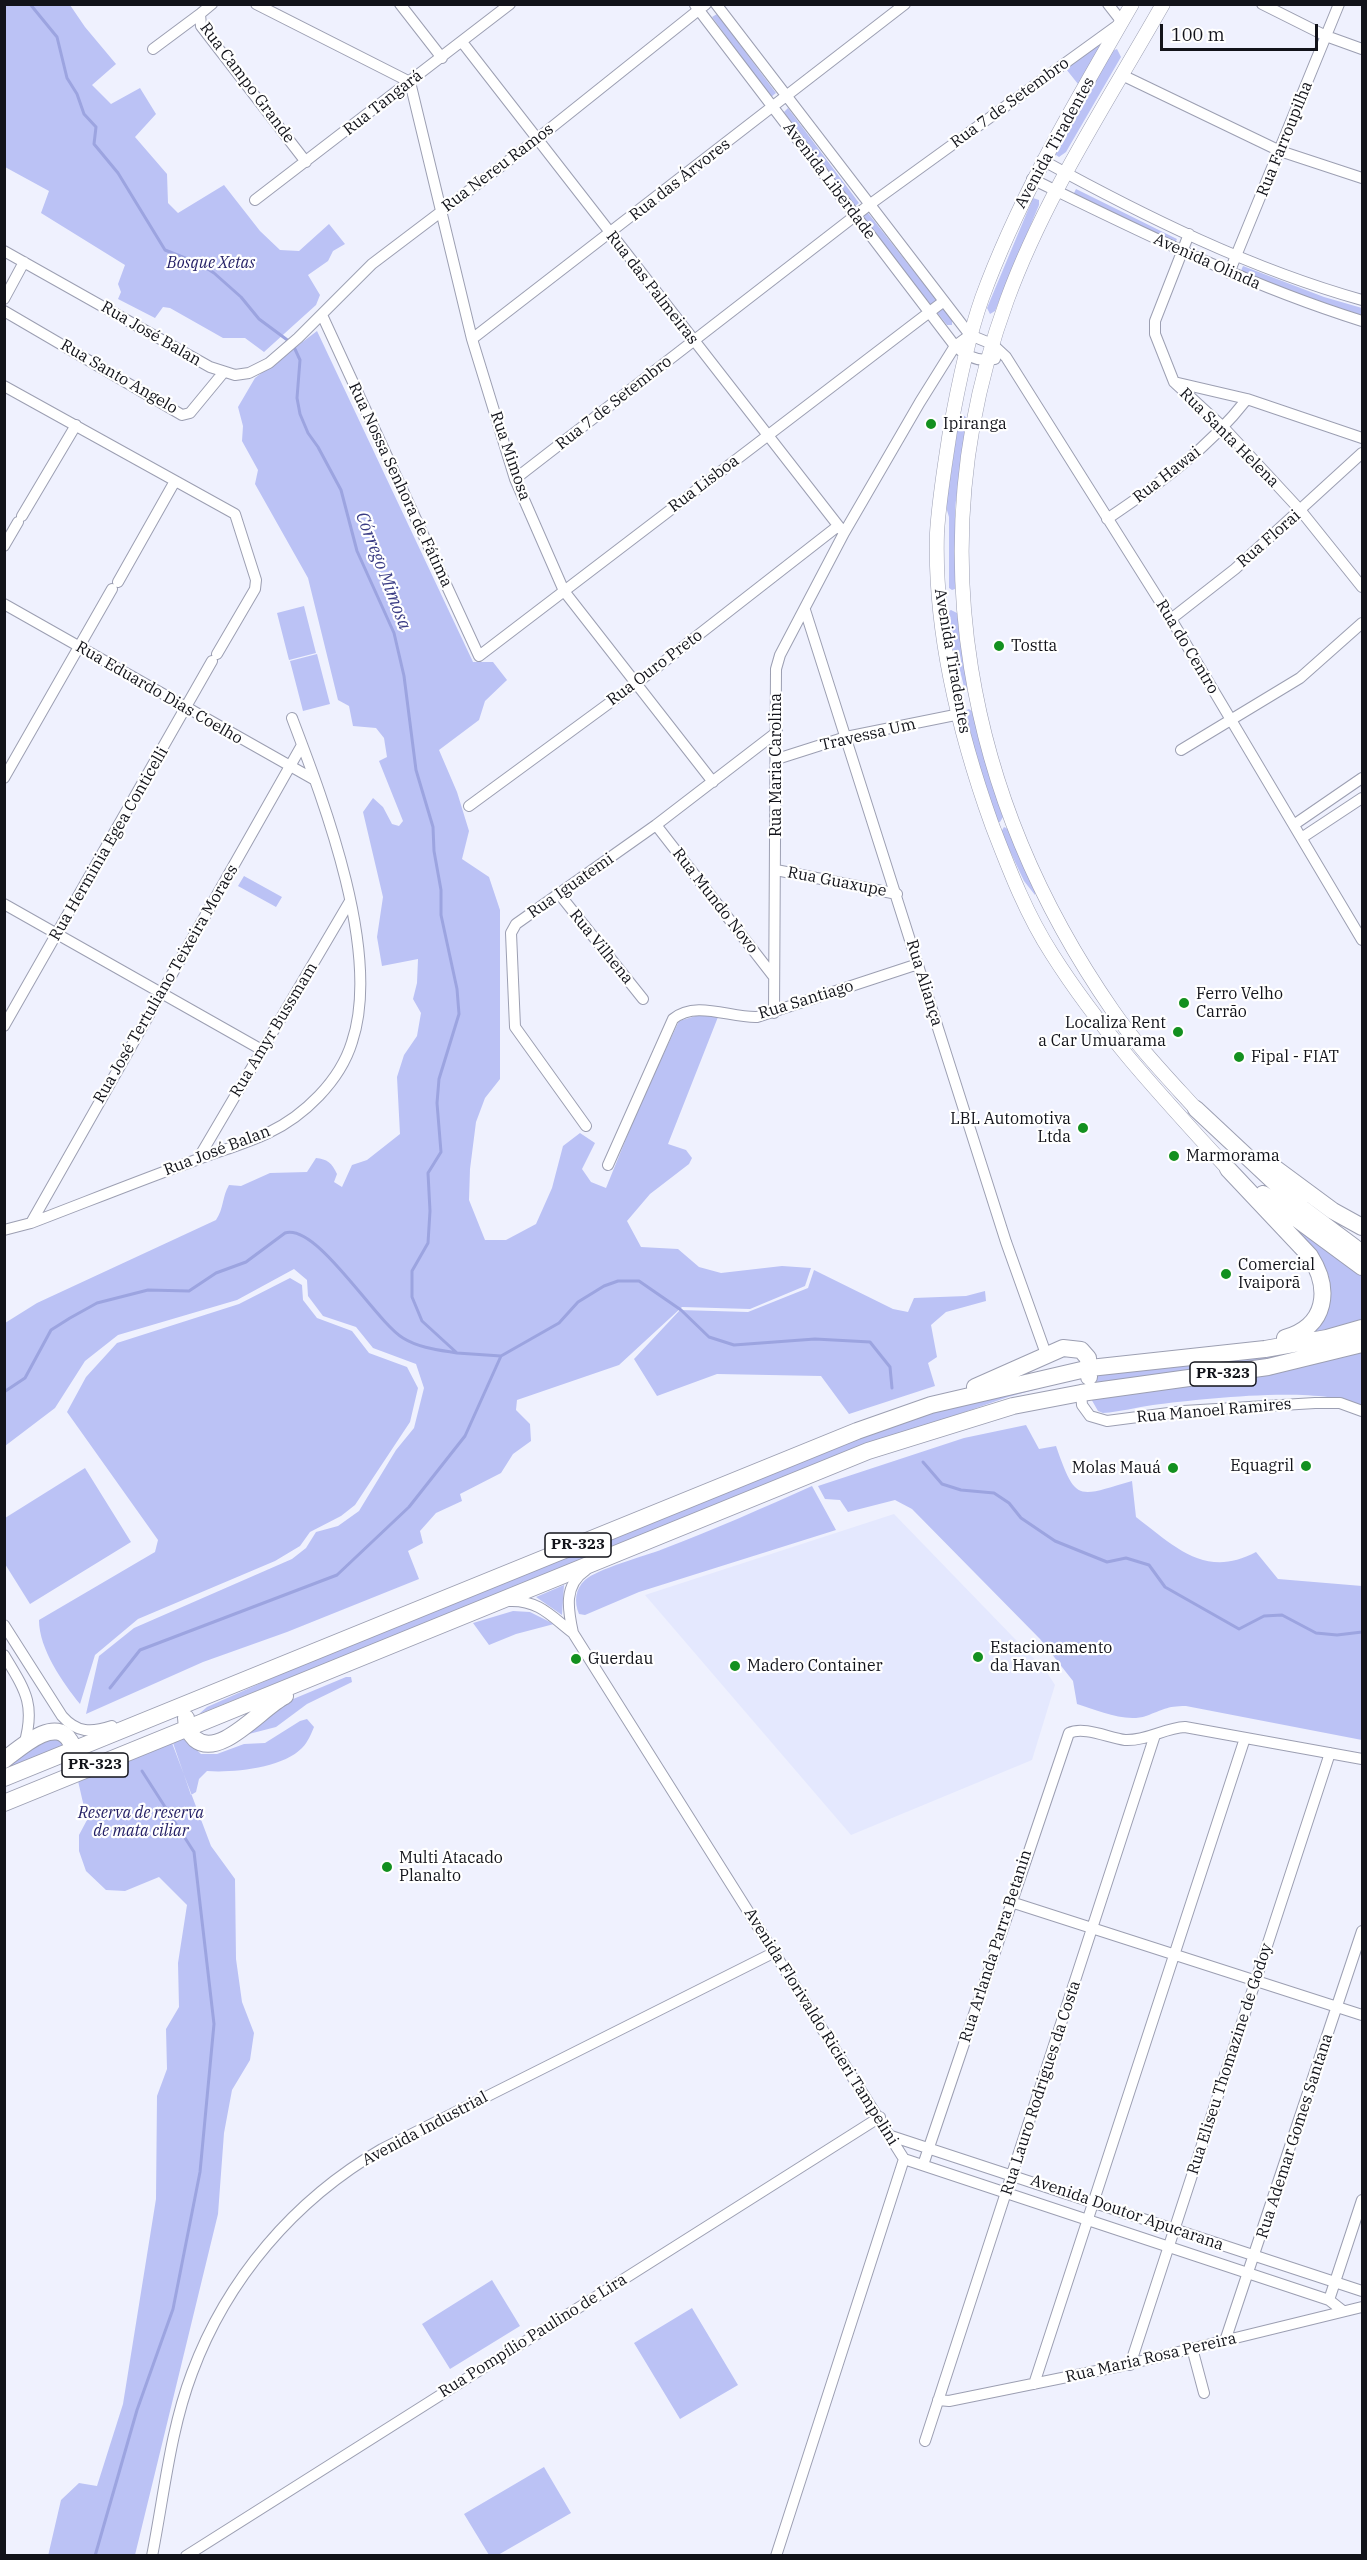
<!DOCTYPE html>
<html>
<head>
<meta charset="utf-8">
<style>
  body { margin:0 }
  #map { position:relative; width:1367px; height:2560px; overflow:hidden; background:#eff1fe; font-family:"IBM Plex Serif",serif }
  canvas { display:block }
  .frame { position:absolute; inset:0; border:6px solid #12131a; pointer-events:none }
  .scale { position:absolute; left:1160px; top:24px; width:158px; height:27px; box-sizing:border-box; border:3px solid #12131a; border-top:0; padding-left:8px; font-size:18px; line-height:21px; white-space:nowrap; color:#12131a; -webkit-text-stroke:4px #fff; paint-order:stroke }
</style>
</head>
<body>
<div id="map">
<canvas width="1367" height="2560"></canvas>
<div class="frame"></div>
<div class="scale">100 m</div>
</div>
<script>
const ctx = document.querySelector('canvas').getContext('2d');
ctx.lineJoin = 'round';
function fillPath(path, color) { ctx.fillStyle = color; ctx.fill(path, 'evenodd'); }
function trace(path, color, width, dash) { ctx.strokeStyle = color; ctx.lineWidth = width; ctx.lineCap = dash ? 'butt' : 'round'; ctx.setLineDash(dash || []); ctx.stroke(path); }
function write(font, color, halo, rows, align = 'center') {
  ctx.font = font + ' "IBM Plex Serif",serif'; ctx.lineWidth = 4.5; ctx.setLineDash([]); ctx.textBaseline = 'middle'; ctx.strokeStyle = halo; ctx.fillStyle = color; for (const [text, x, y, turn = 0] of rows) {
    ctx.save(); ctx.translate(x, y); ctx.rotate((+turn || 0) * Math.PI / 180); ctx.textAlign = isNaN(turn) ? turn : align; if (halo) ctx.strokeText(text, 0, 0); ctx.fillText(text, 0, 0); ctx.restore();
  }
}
fillPath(new Path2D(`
  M894,1514L1046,1671L1055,1685L1032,1760L851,1835L645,1595Z`), '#e4e8fe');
fillPath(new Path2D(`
  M4,5H70L85,27L116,64L92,85L111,104L140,88L156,114L135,137L167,174L168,203L178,213L224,185L260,231L280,250L299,251L329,224L345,244L333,251L328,261L308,275L320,295L316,305L264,352L245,338H223L170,308L163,307L155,318L118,299L121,292L118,284L125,265L41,213L49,191L5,167Z
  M717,14L776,93L771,97L712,17Z
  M1102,41H1104L1078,84L1066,69Z
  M1117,49L1121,57L1066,152L1059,157L1056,155L1055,150L1112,51Z
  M788,108L859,203L854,207L784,112Z
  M1076,189L1177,239L1174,245L1073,195Z
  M1033,198L1039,200V205L995,311L990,314L987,308Z
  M868,213L952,320V325H947L863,220L864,214Z
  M1243,266L1324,297L1362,308V316L1240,273Z
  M317,331L473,662H493L507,680L485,701L479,720L439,750L457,792L469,831L462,859L489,877L500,910V1079L485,1098L476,1122L470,1169L469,1200L485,1240H506L536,1224L552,1188L563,1146L580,1133L595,1143L582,1169L591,1182L606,1188L641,1102L679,1021L699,1015L718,1017L668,1144L686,1150L692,1158L689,1164L650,1194L627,1221L641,1247L678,1249L699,1267L721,1273L782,1266L811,1268L805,1286L750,1309L682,1307L619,1365L517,1400L516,1410L530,1424L531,1441L513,1454L501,1473L460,1494L462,1501L436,1513L420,1531L423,1543L408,1551L419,1579L287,1632L203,1662L86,1714L99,1656L134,1628L292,1559L306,1548L316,1532L338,1526L359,1511L396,1450L414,1428L424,1388L416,1364L373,1348L356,1327L323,1316L308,1296L307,1280L294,1269L237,1300L118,1335L85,1361L55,1408L5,1446V1323L37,1303L216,1220C224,1208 222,1197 229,1185L241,1186L270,1173L307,1172L316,1158C327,1159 332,1163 337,1174L334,1182L342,1187L352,1165L367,1160L400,1134L397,1077L404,1055L417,1036L421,1013L413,999L417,983L418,959L382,966L377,937L383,897L363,812L373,798L383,807L392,824L399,826L403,821L379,761L387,757L384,738L376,728L353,726L349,706L338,700L308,578L255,484L258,470L242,441L243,426L238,407L255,378Z
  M963,415L967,418L955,508V589L952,590L949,588V517L946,507L959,417Z
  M304,606L316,653L289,660L277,613Z
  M951,610L957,613L968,688L965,691L957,658L951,650L945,613Z
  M317,654L330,704L303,711L290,661Z
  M969,709L973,712L986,765L1003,817L1000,822L997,823L980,778L964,711Z
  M1004,827L1008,829L1035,890V895L1024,881L1001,832Z
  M244,876L282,897L276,907L238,886Z
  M1282,1215L1362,1273V1320L1314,1334C1350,1277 1321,1257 1282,1215Z
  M814,1270L893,1309L908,1312L914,1298L966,1296L985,1291L986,1301L946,1312L931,1325L937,1357L928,1363L935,1386L849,1414L821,1376L717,1374L657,1396L634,1359L680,1310L748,1312L808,1288Z
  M290,1278L302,1285L303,1300L317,1318L352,1331L369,1353L407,1367L418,1388L410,1422L355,1505L341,1516L310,1532L300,1546L275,1561L138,1619L95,1655L80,1704C63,1683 39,1649 39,1620L155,1552L158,1540L67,1412L86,1377L117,1343L239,1304Z
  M1308,1349L1310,1355L1098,1383L1095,1379L1097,1375Z
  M1362,1352V1406C1319,1385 1204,1399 1153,1405C1137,1407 1120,1412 1103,1413L1098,1411L1090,1397L1279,1373Z
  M1074,1379L1008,1397L875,1443L199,1714L207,1707L353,1642L868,1434L935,1411Z
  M1026,1425L1039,1449L1056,1446C1076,1503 1077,1497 1132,1481L1136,1517C1175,1547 1206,1579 1256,1552L1278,1579L1362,1586V1740L1186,1706C1166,1706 1163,1710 1146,1716C1125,1723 1097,1710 1077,1704L1073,1681L1040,1639L912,1509L895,1500L848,1512L840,1500L825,1499L818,1486L964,1438Z
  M85,1468L131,1542L30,1604L5,1564V1518Z
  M812,1486L836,1530L639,1592L585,1615L579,1614C574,1602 575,1589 585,1580C597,1569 645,1556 663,1549C713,1530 763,1508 812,1486Z
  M564,1585L562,1615L536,1597Z
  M513,1611L530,1612L554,1624L516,1634L489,1645L473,1623Z
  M346,1677H351L352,1682L307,1704L276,1727L241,1736L274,1707Z
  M307,1719L314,1727C311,1734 308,1742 302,1748C283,1768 233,1773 207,1771L199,1779L196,1792L191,1795L173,1743L184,1738L201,1754H217L244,1744L265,1743L300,1721Z
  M57,1739L66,1747L5,1773L4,1767L45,1740Z
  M172,1743L211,1846L235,1879L236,1959L242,2002L254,2033L250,2060L232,2090L224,2133L218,2214L135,2555L48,2556L61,2500L79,2483L97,2486L123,2404L156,2199L157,2096L167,2069L166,2029L179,2007L178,1963L187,1905L159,1877L125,1891L106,1890L86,1871L79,1851V1835L87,1820L78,1781Z
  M492,2280L520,2326L450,2369L422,2324Z
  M692,2308L738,2385L680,2419L634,2343Z
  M544,2467L571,2513L498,2555H489L464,2514Z`), '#bbc2f5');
trace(new Path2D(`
  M30,4L57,37L67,78L77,94L84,114L96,127L94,144L118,173L165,250L200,264L214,273L241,297L259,319L290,342
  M294,347L300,360L297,398L300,414L308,433L318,447L341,490L357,551L394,633L404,676L416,770L433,827L434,851L441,890V915L457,989L459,1014L439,1079L437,1103L441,1152L428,1173L430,1211L428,1243L412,1271V1297L422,1321L457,1353L501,1356L559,1323L578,1302L604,1286L618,1281H639L681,1310L709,1337L734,1345L815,1339L870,1342L890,1367L892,1388
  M4,1392L25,1378L51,1330L70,1318L97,1303L148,1290L189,1291L216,1273L246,1262L285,1233C317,1223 375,1321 403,1338C419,1348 439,1350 457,1353
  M923,1462L942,1484L961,1490L994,1493L1009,1503L1021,1518L1055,1541L1107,1562L1126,1558L1149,1565L1165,1587L1239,1629L1264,1616L1282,1615L1316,1633L1337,1635L1362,1632
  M110,1688L140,1650L337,1575L409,1507L465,1436L501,1356
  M95,2556L137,2410L173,2309L200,2172L214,2024L194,1852L142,1771`), '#9ca4e0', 3);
const minor = new Path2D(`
  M212,4L200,14L201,26L306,162
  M256,4L410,82L472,339L515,479L564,591L713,782
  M400,4L442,58
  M716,4L970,335
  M1262,4L1326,36L1362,49
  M695,5L955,346C966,356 979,363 995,359
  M462,42L844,533
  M153,49L200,14
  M1124,76L1280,151L1362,178
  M1042,160C1144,216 1251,269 1362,300
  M1032,179C1141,232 1247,285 1362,321
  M255,200L510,4
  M1189,234L1155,321V334L1174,382L1224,428L1301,511L1362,587
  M4,251L210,367L235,375L249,373L269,363L298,338L372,264L537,139L706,4
  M1229,273L1339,4
  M4,299L24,262
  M4,311L182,415L190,413L223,373
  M322,315L479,656L944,301
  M970,335L992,344L1006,357L1171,619L1362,940
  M472,339L905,4
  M1174,382L1247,399L1362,438
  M4,386L235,514L256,580L255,589L217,654
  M515,479L869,205L1122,22L1108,4
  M22,516L76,425
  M1107,519C1159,484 1208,449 1247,399
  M4,546L18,522
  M118,582L175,481
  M4,604L315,780
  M805,610L1006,1242L1046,1354
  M1171,619L1235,569L1362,453
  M1181,750L1300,678L1362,623
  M777,759L846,737L960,714
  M4,778L112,589
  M469,806L638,682L838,526
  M1295,824L1362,778
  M656,825L774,977
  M1303,837L1362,798
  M776,870L897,894
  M560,895L643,999
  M4,904L262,1050
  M774,1013L776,669L780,655L844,533L920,402L955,346L970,335
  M4,1026L212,661
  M586,1126L515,1027L511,933L516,924L656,825L777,732
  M198,1159L350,901
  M608,1165L673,1019C696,1000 730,1018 757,1017L918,964
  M31,1223L302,745
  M4,1230L31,1223C86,1202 141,1180 196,1160C219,1151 245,1144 268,1133C304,1116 340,1081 352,1042C382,953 324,802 292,718
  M1081,1393L1082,1405L1090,1416L1107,1421L1184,1411L1315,1403H1340L1362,1411
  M510,1601C539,1600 552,1617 573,1633L904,2159L776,2556
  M4,1625L62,1716C77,1733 91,1733 112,1726
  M573,1633C568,1610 563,1585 586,1570
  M4,1655C25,1690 36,1704 24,1745
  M1011,1902L1362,2015
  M891,2136L1362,2291
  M904,2159L1329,2300L1343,2311
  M923,2165L1069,1733C1084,1726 1109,1738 1125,1740C1147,1741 1164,1728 1185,1727L1362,1759
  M1329,2300L1362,2200
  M1225,2341L1362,1931
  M1192,2348L1204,2393
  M1130,2365L1330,1753
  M1034,2384L1245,1738
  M938,2400L949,2401L1121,2366L1362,2307
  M925,2441L1155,1735
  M152,2556C164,2496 170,2431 192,2373C227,2279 294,2200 382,2149L773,1953
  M186,2556L880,2117`);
const major = new Path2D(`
  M1132,4C1077,100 1020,194 982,298C967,341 958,386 950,431C945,465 939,499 937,533C934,632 959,733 992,825C1009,869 1026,914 1052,954C1102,1033 1165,1100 1228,1169
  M1163,4C1108,101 1045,196 1007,300C917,546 966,799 1113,1011C1138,1047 1167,1077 1196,1109`);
const highway = new Path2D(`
  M1196,1109L1303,1209L1362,1253
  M1264,1160L1333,1211L1362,1227
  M1228,1169L1310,1256C1331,1289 1327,1326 1285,1338
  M1263,1194L1362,1267
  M975,1387L1063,1348L1081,1350L1088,1358L1089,1377
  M186,1718C186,1726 189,1733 195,1739C220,1760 263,1706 285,1696
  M4,1760C19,1749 55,1715 70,1741C74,1747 75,1753 72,1759
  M4,1778L857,1431L931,1405L1090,1368L1265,1349L1327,1338L1362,1328
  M4,1803L868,1451L1013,1406L1081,1393L1268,1367L1362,1344`);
trace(minor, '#9c9fb2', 12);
trace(major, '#9c9fb2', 15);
trace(highway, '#9c9fb2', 18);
trace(minor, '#fff', 10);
trace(major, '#fff', 14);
trace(highway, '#fff', 16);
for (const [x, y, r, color] of [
  [931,424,6,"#13901f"],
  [999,646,6,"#13901f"],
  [1184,1003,6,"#13901f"],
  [1178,1032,6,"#13901f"],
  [1239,1057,6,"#13901f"],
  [1083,1128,6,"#13901f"],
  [1174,1156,6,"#13901f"],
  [1226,1274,6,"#13901f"],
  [1306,1466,6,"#13901f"],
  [1173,1468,6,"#13901f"],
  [978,1657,6,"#13901f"],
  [576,1659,6,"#13901f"],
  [735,1666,6,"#13901f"],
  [387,1867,6,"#13901f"]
]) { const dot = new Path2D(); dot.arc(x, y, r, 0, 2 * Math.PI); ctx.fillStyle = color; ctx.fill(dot); trace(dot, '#fff', 2); }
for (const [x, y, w] of [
  [1223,1374,66],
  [578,1545,66],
  [95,1765,66]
]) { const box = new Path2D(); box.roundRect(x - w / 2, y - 12, w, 24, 4.5); ctx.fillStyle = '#fff'; ctx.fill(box); trace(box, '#12131a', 1.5); }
write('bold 15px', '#12131a', null, [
  ["PR-323",1223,1374],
  ["PR-323",578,1545],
  ["PR-323",95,1765]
]);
write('16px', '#12131a', '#fff', [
  ["Rua Campo Grande",247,83,53],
  ["Rua Tangará",383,103,-38],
  ["Rua 7 de Setembro",1010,103,-36],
  ["Rua Farroupilha",1285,139,-68],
  ["Avenida Tiradentes",1055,143,-61],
  ["Rua Nereu Ramos",498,168,-37],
  ["Rua das Árvores",680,180,-38],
  ["Avenida Liberdade",829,181,53],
  ["Avenida Olinda",1207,262,24],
  ["Rua das Palmeiras",652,288,52],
  ["Rua José Balan",151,334,30],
  ["Rua Santo Angelo",119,377,30],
  ["Rua 7 de Setembro",614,403,-38],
  ["Rua Santa Helena",1229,438,45],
  ["Rua Mimosa",510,456,71],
  ["Rua Hawai",1167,475,-38],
  ["Rua Lisboa",704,484,-37],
  ["Rua Nossa Senhora de Fátima",400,485,65],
  ["Rua Florai",1269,539,-41],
  ["Rua do Centro",1187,647,59],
  ["Avenida Tiradentes",952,661,80],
  ["Rua Ouro Preto",655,668,-37],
  ["Rua Eduardo Dias Coelho",159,693,30],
  ["Travessa Um",868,735,-13],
  ["Rua Maria Carolina",776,765,-90],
  ["Rua Herminia Egea Conticelli",109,844,-60],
  ["Rua Guaxupe",837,882,11],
  ["Rua Iguatemi",571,886,-35],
  ["Rua Mundo Novo",715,901,52],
  ["Rua Vilhena",601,947,51],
  ["Rua Aliança",924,983,73],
  ["Rua José Tertuliano Teixeira Moraes",166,984,-60],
  ["Rua Santiago",806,1000,-17],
  ["Rua Amyr Bussmam",274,1030,-59],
  ["Rua José Balan",217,1151,-21],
  ["Rua Manoel Ramires",1214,1411,-5],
  ["Rua Arlanda Parra Betanin",996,1946,-72],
  ["Avenida Florivaldo Ricieri Tampelini",821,2027,58],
  ["Rua Eliseu Thomazine de Godoy",1230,2059,-72],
  ["Rua Lauro Rodrigues da Costa",1041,2088,-72],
  ["Avenida Industrial",425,2129,-28],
  ["Rua Ademar Gomes Santana",1295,2136,-72],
  ["Avenida Doutor Apucarana",1127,2213,19],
  ["Rua Pompílio Paulino de Lira",533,2336,-32],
  ["Rua Maria Rosa Pereira",1151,2358,-13]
]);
write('italic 16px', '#231f65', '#fff', [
  ["Bosque Xetas",211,263],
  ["Reserva de reserva",141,1813],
  ["de mata ciliar",141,1831]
]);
write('16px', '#12131a', '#fff', [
  ["Ipiranga",943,424],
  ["Tostta",1011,646],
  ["Ferro Velho",1196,994],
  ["Carrão",1196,1012],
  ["Localiza Rent",1166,1023,"right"],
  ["a Car Umuarama",1166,1041,"right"],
  ["Fipal - FIAT",1251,1057],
  ["LBL Automotiva",1071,1119,"right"],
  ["Ltda",1071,1137,"right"],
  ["Marmorama",1186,1156],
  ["Comercial",1238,1265],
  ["Ivaiporã",1238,1283],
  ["Equagril",1294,1466,"right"],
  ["Molas Mauá",1161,1468,"right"],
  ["Estacionamento",990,1648],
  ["da Havan",990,1666],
  ["Guerdau",588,1659],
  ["Madero Container",747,1666],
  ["Multi Atacado",399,1858],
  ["Planalto",399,1876]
], 'left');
write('italic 18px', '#3a3c84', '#fff', [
  ["Córrego Mimosa",383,571,69]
]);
</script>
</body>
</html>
